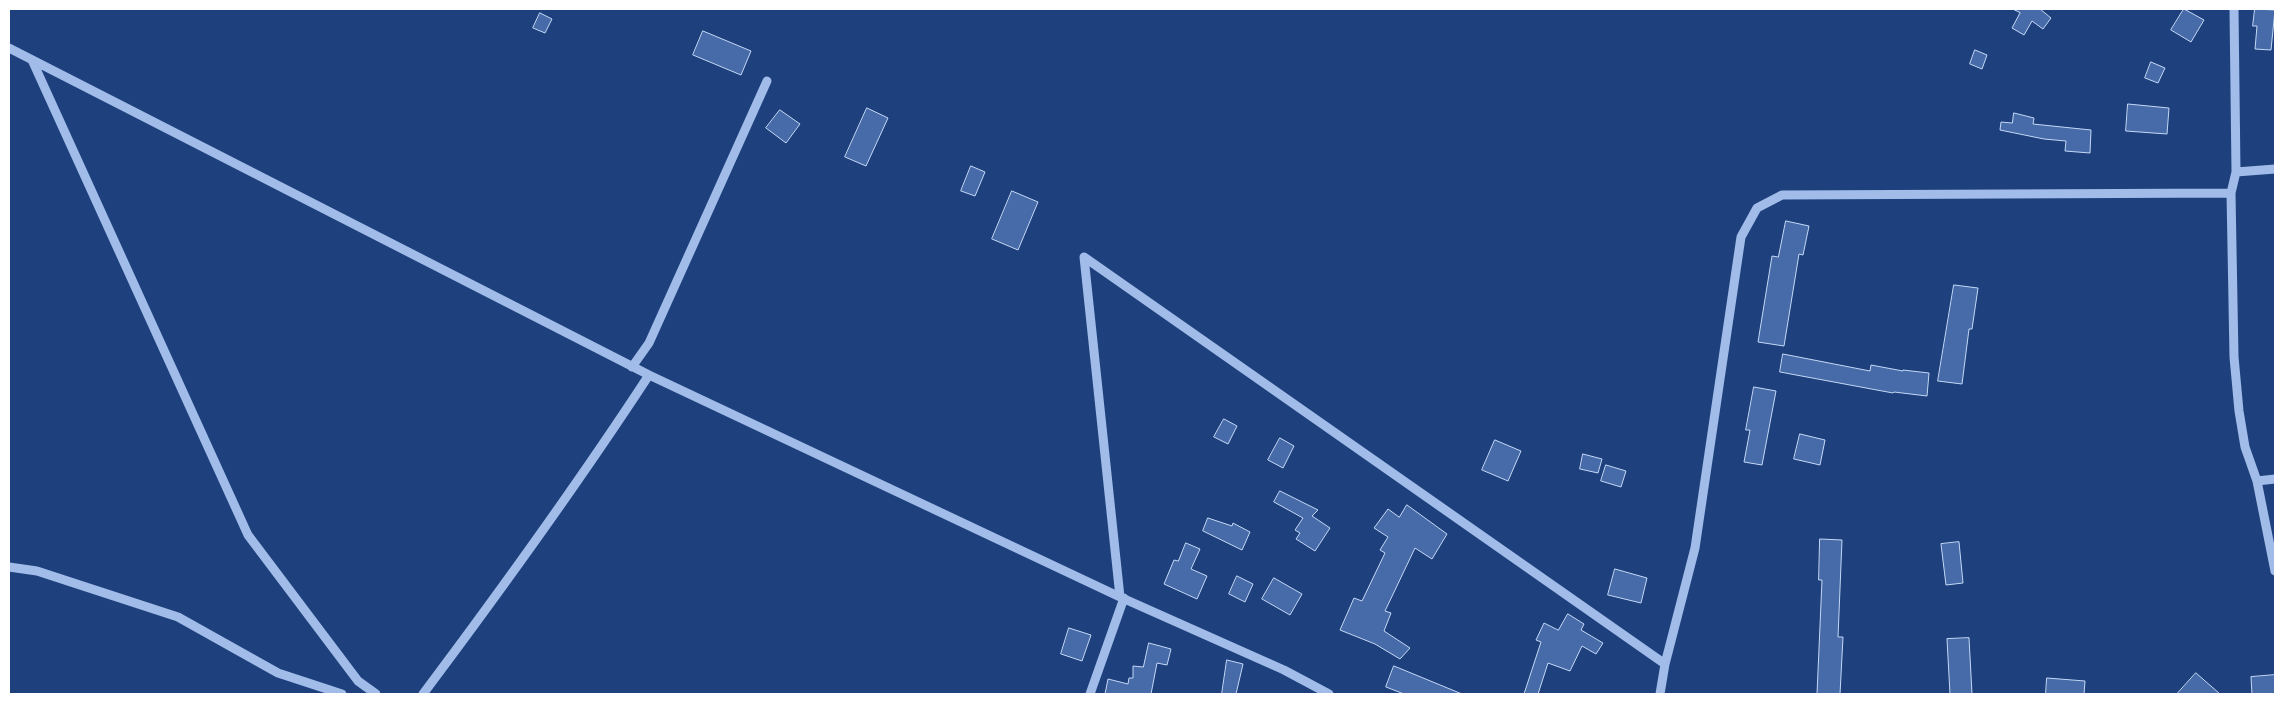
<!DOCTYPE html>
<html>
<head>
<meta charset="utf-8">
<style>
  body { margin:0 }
  #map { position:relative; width:2284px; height:703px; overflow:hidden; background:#1e417e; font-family:"Archivo Narrow",sans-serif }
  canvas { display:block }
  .frame { position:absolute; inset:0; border:10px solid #fff; pointer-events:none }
</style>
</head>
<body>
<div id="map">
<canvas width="2284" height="703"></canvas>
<div class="frame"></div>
</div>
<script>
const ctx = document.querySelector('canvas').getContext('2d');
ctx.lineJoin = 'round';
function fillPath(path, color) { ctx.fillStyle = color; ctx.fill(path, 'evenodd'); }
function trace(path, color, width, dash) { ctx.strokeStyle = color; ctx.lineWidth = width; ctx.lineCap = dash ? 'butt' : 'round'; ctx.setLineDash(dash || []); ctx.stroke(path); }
const building = new Path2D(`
  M2013,9H2040L2051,18L2043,29L2032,21L2024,35L2012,28L2020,13Z
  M2184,9L2204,20L2191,42L2171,30Z
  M2255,9L2275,10L2271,50L2255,49L2257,26H2253Z
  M540,13L552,19L545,33L533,28Z
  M703,31L751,51L741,75L693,55Z
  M1975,50L1987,55L1982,69L1970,64Z
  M2151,62L2165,68L2158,83L2145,78Z
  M2128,104L2169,108L2167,134L2126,131Z
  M867,108L888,118L866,166L845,157Z
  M780,110L800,124L786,143L766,128Z
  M2014,113L2034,118L2033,124L2091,130L2090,153L2065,151L2066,141L2044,139L2000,130L2001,122L2012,123Z
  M971,166L985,172L975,196L961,191Z
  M1012,191L1038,202L1018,250L992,239Z
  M1786,221L1809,226L1803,255L1799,254L1784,346L1758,342L1772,256L1778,257Z
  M1954,285L1978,288L1972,329H1969L1962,384L1938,381Z
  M1783,354L1870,371L1871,365L1903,371V370L1929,373L1927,396L1894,392L1893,393L1780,372Z
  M1754,387L1776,391L1762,465L1744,462L1750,430H1746Z
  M1224,419L1237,426L1228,444L1214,437Z
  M1800,434L1825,440L1820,465L1794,459Z
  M1280,438L1294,446L1283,468L1268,460Z
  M1495,440L1521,451L1508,481L1482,470Z
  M1583,454L1602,459L1598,473L1580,469Z
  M1606,465L1626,471L1621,487L1601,481Z
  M1280,491L1318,510L1312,516L1330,528L1315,551L1296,539L1300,533L1295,530L1303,518L1274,502Z
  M1407,505L1447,534L1432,559L1415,548L1385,611L1391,613L1384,631L1410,648L1400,659L1375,644L1340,630L1354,598L1362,601L1385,553L1380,550L1388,537L1374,528L1388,509L1399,517Z
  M1208,518L1232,526L1233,523L1250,532L1242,550L1203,531Z
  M1820,539L1842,540L1838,637H1843L1840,694H1817L1822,580H1819Z
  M1959,542L1963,583L1946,585L1941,544Z
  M1186,543L1200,549L1191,569L1207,576L1197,599L1164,584L1174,560L1178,561Z
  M1615,569L1647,578L1641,603L1608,595Z
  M1237,576L1253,584L1245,602L1229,594Z
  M1274,578L1302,594L1290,615L1262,599Z
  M1568,614L1584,624L1581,630L1603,643L1596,654L1582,646L1570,671L1548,663L1538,694H1524L1541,642L1536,640L1544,623L1558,630Z
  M1069,628L1091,635L1082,661L1061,654Z
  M1969,638L1972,694H1950L1947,639Z
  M1149,643L1171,649L1167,665L1157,663L1151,694H1105L1108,679L1128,684L1129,678H1133V666L1143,667Z
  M1227,660L1243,664L1236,694H1222Z
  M1394,666L1462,694H1404L1386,687Z
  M2196,673L2220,694H2177Z
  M2275,675V694H2252L2251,677Z
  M2047,678L2085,681L2084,694H2046Z`);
fillPath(building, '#466ba8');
trace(building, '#c5d8f6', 1);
trace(new Path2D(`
  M2234,9L2236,172L2231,193L2234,357L2239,411L2245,447L2257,481L2275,571
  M9,48L649,375L1120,597L1284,670L1329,694
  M32,60L248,535L358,681L376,694
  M2236,172L2275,169
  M632,367L649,343L767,81
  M2257,481L2275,479
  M9,567L37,571L178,617L278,673L342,694
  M1120,597L1084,257L1665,664
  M423,694C501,590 577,485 649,375
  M1090,694L1124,598
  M1660,694L1665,664L1695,548L1741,237L1757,208L1782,195L2231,193`), '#a1bce8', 9);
</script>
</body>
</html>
